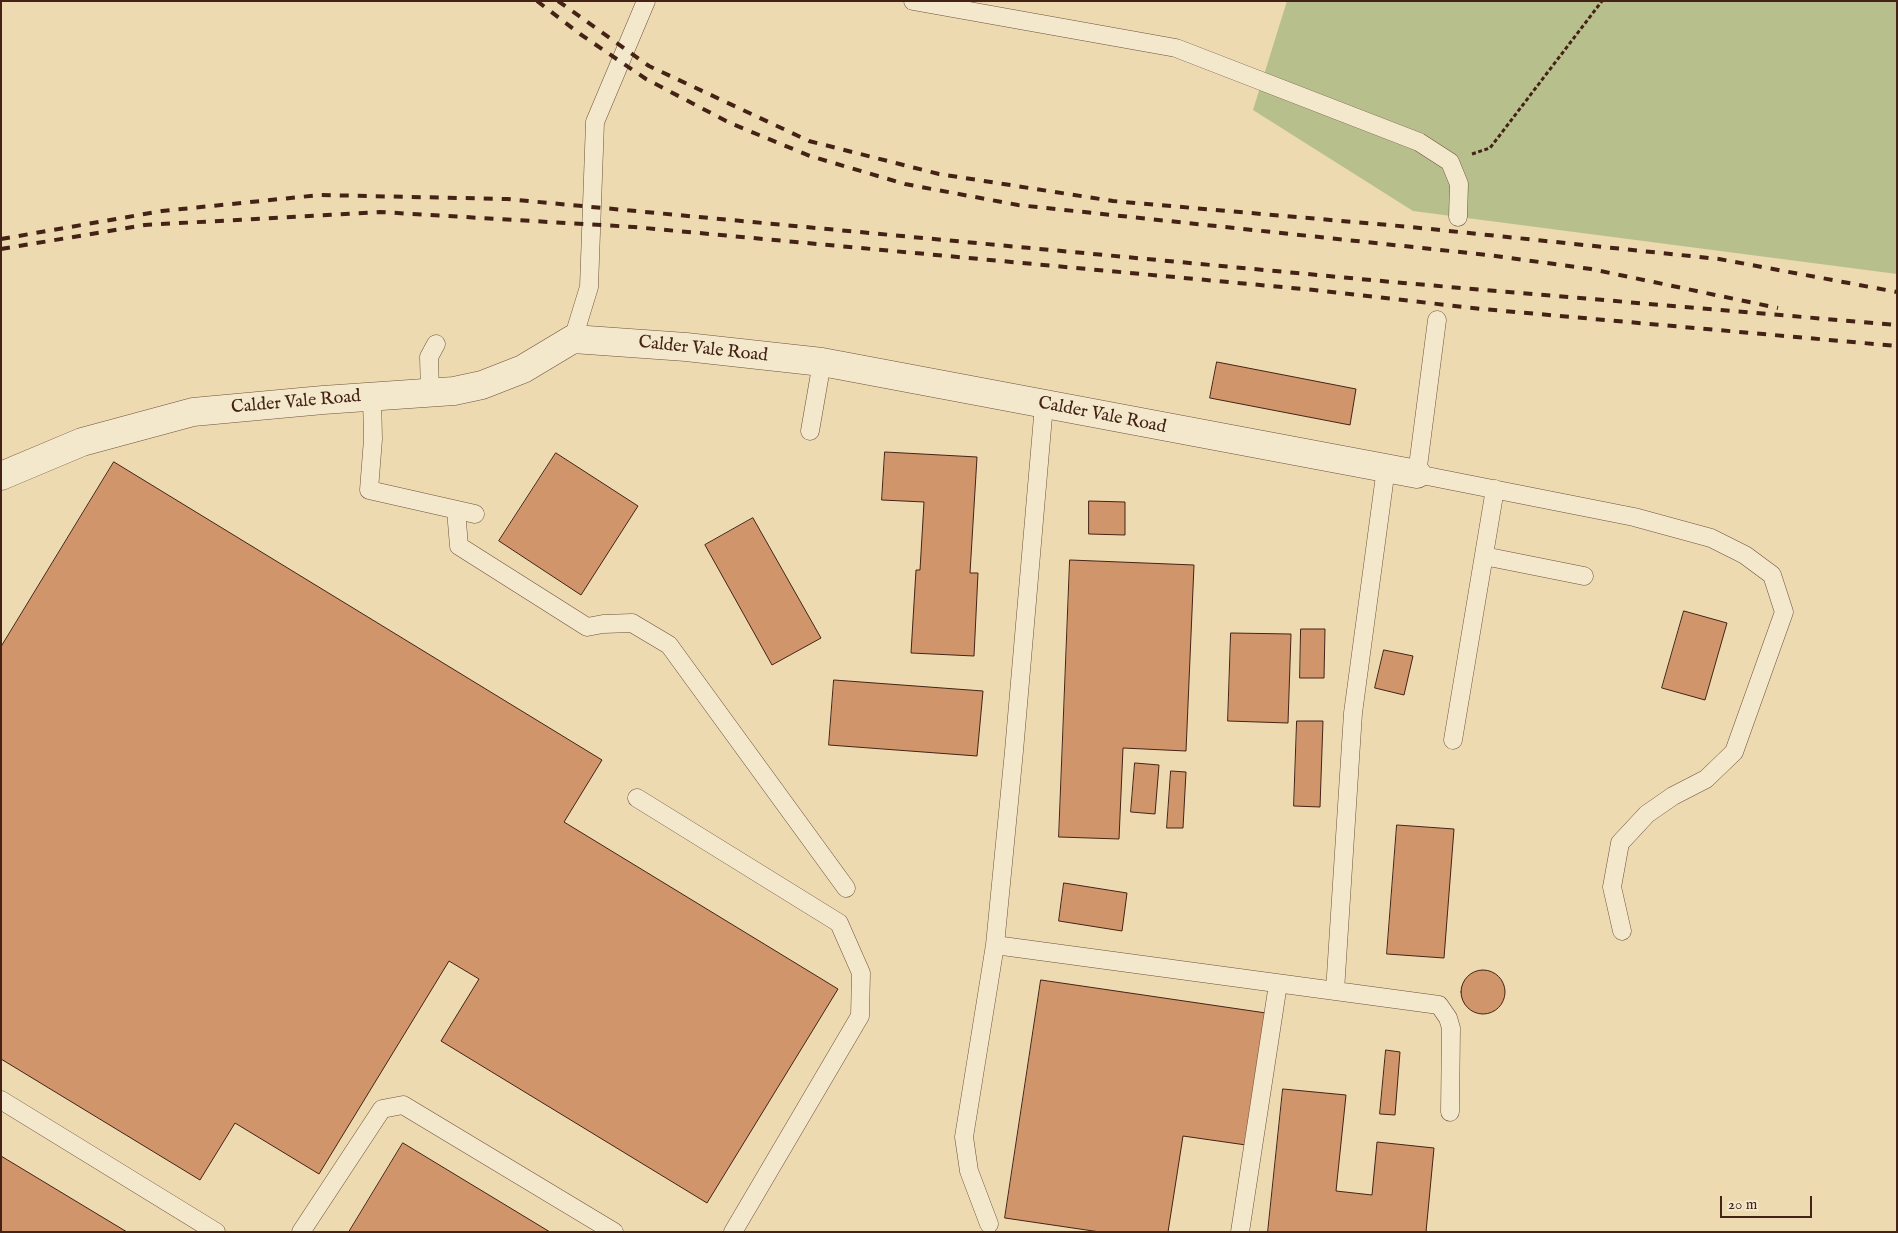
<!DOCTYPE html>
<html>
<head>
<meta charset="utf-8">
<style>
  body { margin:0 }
  #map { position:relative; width:1898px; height:1233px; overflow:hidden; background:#eddab0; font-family:"IM FELL English",serif }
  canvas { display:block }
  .frame { position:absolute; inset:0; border:2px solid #442316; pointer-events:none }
  .scale { position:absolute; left:1720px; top:1196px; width:92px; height:22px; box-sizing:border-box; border:2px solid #442316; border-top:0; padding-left:6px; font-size:15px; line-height:18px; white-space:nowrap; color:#442316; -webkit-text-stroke:4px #f3e7cc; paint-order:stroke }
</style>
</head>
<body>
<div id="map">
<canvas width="1898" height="1233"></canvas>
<div class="frame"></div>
<div class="scale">20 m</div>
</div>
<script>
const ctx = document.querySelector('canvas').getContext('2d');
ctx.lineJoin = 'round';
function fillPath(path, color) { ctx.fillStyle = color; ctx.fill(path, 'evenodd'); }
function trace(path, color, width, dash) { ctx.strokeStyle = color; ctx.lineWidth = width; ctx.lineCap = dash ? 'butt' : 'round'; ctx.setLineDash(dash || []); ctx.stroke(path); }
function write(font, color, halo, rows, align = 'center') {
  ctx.font = font + ' "IM FELL English",serif'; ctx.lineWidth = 5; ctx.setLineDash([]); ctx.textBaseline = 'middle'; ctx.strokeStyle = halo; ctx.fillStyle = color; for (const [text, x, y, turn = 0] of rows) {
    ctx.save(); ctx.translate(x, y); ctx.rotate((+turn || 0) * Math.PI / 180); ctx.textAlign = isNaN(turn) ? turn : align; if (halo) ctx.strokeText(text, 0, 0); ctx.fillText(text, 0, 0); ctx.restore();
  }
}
fillPath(new Path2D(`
  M1287,1H1897V274L1413,211L1253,110Z`), '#b7c08c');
const building = new Path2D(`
  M1217,362L1356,389L1350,425L1210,398Z
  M885,452L977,457L970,573H978L974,656L911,653L916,570H920L924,502L882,500Z
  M556,453L638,506L581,595L499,541Z
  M114,462L602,760L564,822L838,989L707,1203L441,1041L479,979L449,961L319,1174L235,1123L200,1180L1,1059V647Z
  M1089,501L1125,502V535L1089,534Z
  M753,518L821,638L772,665L705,545Z
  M1070,560L1194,565L1186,751L1123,748L1119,839L1059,837Z
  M1684,611L1727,623L1705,700L1662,688Z
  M1301,629H1325L1324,678H1300Z
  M1231,633L1291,634L1288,723L1228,721Z
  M1384,650L1413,656L1404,695L1375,688Z
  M834,680L983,691L977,756L829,745Z
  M1297,721H1323L1320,807L1294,806Z
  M1135,763L1159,765L1155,814L1131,812Z
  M1171,771L1186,772L1183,828H1167Z
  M1397,825L1454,829L1444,958L1387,954Z
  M1064,883L1127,893L1122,931L1059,921Z
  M1461 992a22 22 0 1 1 44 0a22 22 0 1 1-44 0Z
  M1041,980L1266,1013L1246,1145L1183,1136L1168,1232H1100L1005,1218Z
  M1386,1050L1400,1052L1395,1115L1380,1114Z
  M1283,1089L1346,1095L1336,1191L1372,1195L1377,1142L1434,1148L1426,1232H1268Z
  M403,1143L550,1232H349Z
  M1,1156L127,1232H1Z`);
fillPath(building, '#d0956b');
trace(building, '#442316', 1);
const service = new Path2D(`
  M913,1L1176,48L1419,142L1450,162L1459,184L1458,217
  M1437,320L1417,474L1634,517L1711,538L1745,555L1772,575L1784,612L1734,752L1706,779L1673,796L1647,814L1620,843L1612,887L1622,931
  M573,339L589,287L595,122L646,1
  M430,392L429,357L436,344
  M372,396L373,439L369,490L475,514
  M1044,405L1014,751L995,945L1439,1005L1448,1018L1451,1028L1450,1112
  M810,431L822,362
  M456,510L459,546L587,627L603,624L632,623L669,645L846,888
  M1484,556L1584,576
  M1453,740L1495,489
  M637,798L839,923L861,973L860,1016L733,1232
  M1335,991L1353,713L1386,468
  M1,1100L216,1232
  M989,1224L969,1171L964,1137L995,945
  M301,1232L382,1109L403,1105L614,1232
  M1240,1232L1278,984`);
const minor = new Path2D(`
  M1,476L82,442L193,412L323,400L454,391L482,385L523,369L573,339L686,347L822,362L1417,474`);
trace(service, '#6e513c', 19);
trace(minor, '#6e513c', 29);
trace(new Path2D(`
  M1472,154L1490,148L1602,1`), '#442316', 3, [4, 2.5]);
trace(service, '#f3e7cc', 18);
trace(minor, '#f3e7cc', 28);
trace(new Path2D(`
  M537,1L580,34L646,79L730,123L810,156L905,184L1018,205L1488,255L1591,269L1778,308
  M558,1L649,66L809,141L939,174L1113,201L1411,227L1719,259L1897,292
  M1,239L162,211L320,195L507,199L1403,283L1897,325
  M1,249L145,225L380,212L634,227L1314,290L1482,309L1897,346`), '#442316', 4, [9, 9]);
write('18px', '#442316', '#f3e7cc', [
  ["Calder Vale Road",703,350,6],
  ["Calder Vale Road",296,403,-5],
  ["Calder Vale Road",1102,416,11]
]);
</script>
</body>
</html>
